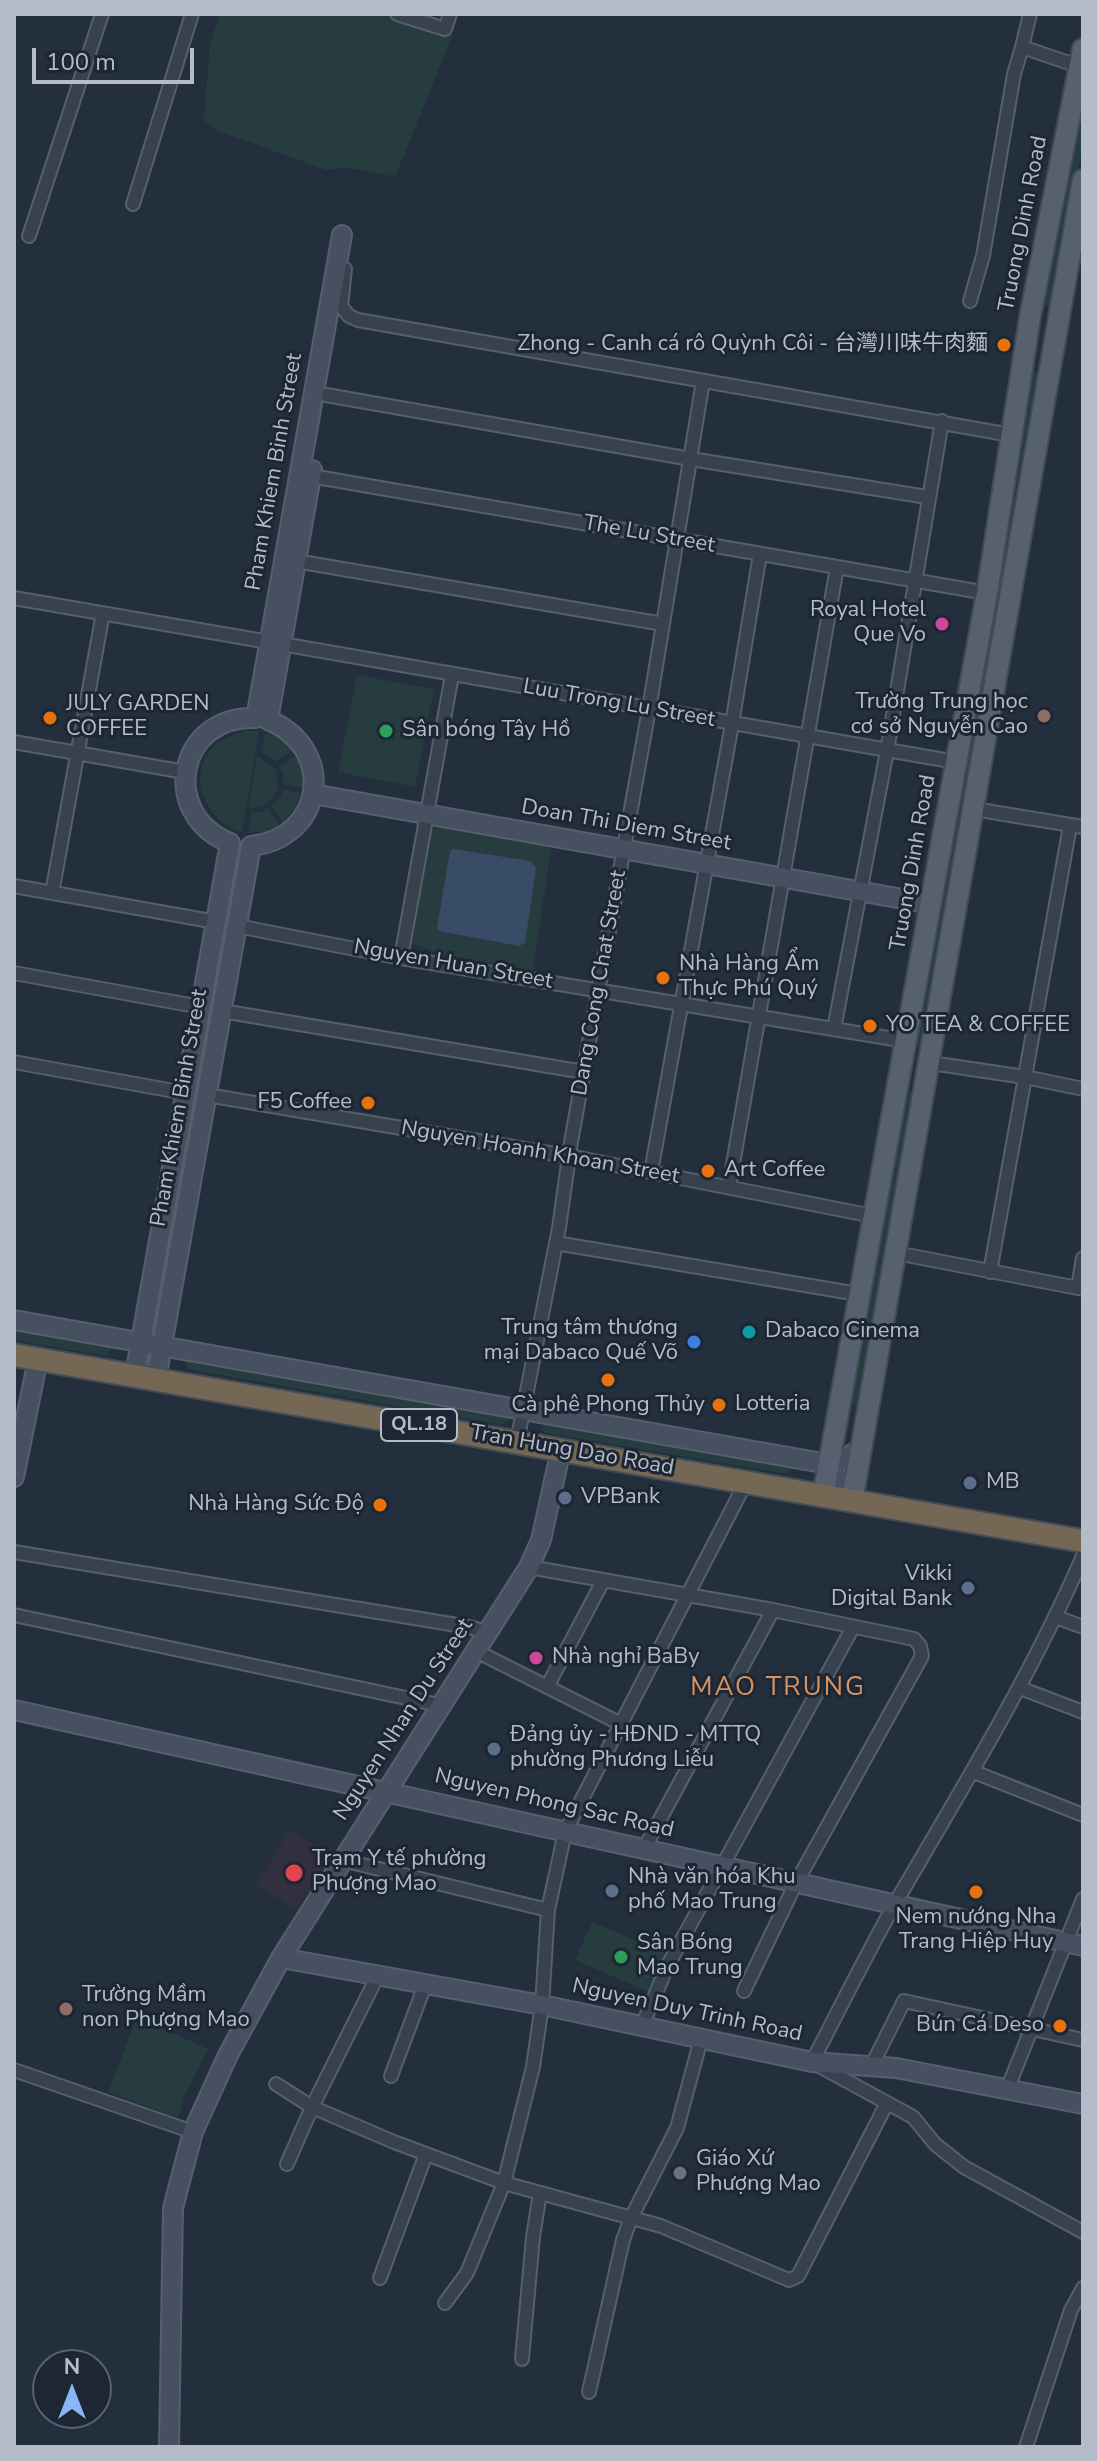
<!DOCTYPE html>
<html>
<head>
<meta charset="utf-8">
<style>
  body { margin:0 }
  #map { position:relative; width:1097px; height:2461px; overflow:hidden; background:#242f3e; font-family:"Nunito Sans",sans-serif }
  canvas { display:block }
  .frame { position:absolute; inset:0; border:16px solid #b4bcc9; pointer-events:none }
  .north { position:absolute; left:32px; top:2349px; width:80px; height:80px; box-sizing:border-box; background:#1d2633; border:2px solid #59626f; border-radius:50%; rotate:0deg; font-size:22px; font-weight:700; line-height:32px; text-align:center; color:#b4bcc9 }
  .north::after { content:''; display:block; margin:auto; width:28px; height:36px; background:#8ab4f8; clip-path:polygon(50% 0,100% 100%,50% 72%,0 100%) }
  .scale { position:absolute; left:32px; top:48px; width:162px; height:36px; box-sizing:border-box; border:4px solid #b4bcc9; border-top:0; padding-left:10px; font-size:24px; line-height:28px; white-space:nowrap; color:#b4bcc9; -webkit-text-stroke:6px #1d2633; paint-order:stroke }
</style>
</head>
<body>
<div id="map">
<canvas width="1097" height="2461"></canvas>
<div class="frame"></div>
<div class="north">N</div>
<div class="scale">100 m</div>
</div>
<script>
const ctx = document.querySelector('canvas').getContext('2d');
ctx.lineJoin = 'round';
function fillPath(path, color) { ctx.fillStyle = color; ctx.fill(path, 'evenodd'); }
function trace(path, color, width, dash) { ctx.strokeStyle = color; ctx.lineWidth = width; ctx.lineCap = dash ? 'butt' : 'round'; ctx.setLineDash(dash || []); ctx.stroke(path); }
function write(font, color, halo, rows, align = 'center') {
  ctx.font = font + ' "Nunito Sans","Noto Sans SC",sans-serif'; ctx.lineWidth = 6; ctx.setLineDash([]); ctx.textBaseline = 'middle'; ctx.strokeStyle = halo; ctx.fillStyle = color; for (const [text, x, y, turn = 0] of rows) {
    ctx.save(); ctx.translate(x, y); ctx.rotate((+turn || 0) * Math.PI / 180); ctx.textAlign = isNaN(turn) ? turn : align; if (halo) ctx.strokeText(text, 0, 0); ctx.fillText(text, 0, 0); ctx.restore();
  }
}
fillPath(new Path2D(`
  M290,1829L335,1860L295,1909L256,1885Z`), '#32303f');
fillPath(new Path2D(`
  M220,14H385L453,34L395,177C373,172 349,165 326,170L216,130L204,120L210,44Z
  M1083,84V143L1058,287L1051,307L1044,305V298Z
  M1032,373H1036L1040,377L984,689H980L977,686Z
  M357,675L434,689L415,787L338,772Z
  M246,731H259L242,832C205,822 183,771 217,744C225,737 236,734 246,731Z
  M265,733L282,739L293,750L276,762L262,753Z
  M970,738L976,741L923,1044L915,1046L913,1043Z
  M257,755L276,770L278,789C272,802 263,809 248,808Z
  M296,755L302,772V788L283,784V773L279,766Z
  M283,790L301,793L295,808L282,822L271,806L280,797Z
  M268,808L279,825L266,831L248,833L251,812H261Z
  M437,824L552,842L533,971L440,954L413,944L427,838Z
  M238,868L158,1326H155L153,1320Z
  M909,1091L914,1095L860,1402L858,1406H853L851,1402L852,1392L904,1092Z
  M14,1325L110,1342L111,1349L106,1356L14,1340Z
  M191,1359L508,1415L509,1419L504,1424H496L187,1369L186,1362Z
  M544,1424L788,1464L791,1470L787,1474L545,1433L540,1427Z
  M592,1922L666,1953L649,1992L575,1960Z
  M137,2017L208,2049L185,2095L178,2118L108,2092Z`), '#263c3f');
fillPath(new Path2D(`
  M453,849L531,861L536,868L525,943L519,946L439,931L437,928L450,851Z`), '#394c67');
const street = new Path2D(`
  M397,14L445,29L450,14
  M1022,47L1030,14
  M133,204L192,14
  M29,236L102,14
  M345,269L341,306L349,316L358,320L1011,435
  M970,301L983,256L1014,74L1022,47L1078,66
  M326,395L691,459L927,497
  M311,476L987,593
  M296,561L663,624
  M14,598L269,642
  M282,644L956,762
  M14,742L185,772
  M974,809L1083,827
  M14,886L216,922
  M52,893L103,613
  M237,926L401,958L906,1041
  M401,958L452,675
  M14,973L201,1007
  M222,1011L584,1072
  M834,1029L887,751L942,421
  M14,1062L185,1093
  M931,1063L1025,1077L1083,1089
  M207,1095L584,1159L873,1216
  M651,1172L732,724L760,554
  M729,1187L837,567
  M556,1243L858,1294
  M896,1253L1083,1289
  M990,1272L1070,826
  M1078,1288L1083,1258
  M517,1442L559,1228L571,1142L649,709L703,381
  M14,1552L469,1627L489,1633
  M1083,1556C1031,1676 963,1787 897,1900C867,1953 840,2008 812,2062L913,2117L935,2144L964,2167L1083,2232
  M529,1567L773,1610L914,1639L920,1646L922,1656L796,1883L744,1991
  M14,1615L439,1705
  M1056,1617L1083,1627
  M476,1651L621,1724
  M547,1687L603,1581
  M1020,1688L1083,1712
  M974,1772L1083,1815
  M644,1849L773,1610
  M342,1860L548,1910
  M642,2026L667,1967L853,1627
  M871,2067L904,2001L1083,2040
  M14,2070L193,2132
  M391,2076L425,1985
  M276,2084L312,2107L394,2142L504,2183L661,2226L789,2280L798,2276L887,2103
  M1007,2090L1083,1899
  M287,2164L312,2107L377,1977
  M380,2278L426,2154
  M445,2303L467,2273L504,2183L533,2067L542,2005L548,1910L565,1832L746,1482
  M522,2359L533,2237L540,2193
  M589,2392L623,2240L631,2218L677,2128L701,2039
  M1026,2447L1071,2310L1083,2288`);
const secondary = new Path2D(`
  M313,794L931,904
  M14,1320L828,1464L842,1461L860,1449
  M135,1375L230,843C158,814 178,714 256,718L342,235
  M156,1379L251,846C325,838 337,748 268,720L312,470
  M828,1464L852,1501
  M14,1477L38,1359
  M14,1710L1083,1946
  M281,1958L542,2005L812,2062L896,2068L1083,2104
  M169,2447L173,2208L193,2132L228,2055L281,1958L529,1567L541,1540L561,1449`);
const primary = new Path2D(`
  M823,1496L987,593L1030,317L1083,49
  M852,1501L1083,180`);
const highway = new Path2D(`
  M14,1355L1083,1541`);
trace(street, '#565f6c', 16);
trace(secondary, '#565f6c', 22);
trace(primary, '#414a57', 24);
trace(highway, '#434c59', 26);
trace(street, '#38414e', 12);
trace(secondary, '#465061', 18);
trace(primary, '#56606e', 20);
trace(highway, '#746855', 22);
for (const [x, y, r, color] of [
  [1004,345,8,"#e8710a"],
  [942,624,8,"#d1479c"],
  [1044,716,8,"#8d6e63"],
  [50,718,8,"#e8710a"],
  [386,731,8,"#2e9e5b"],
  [663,978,8,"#e8710a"],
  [870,1026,8,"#e8710a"],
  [368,1103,8,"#e8710a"],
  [708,1171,8,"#e8710a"],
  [749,1332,8,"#0f9aa8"],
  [694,1342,8,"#3f7fe0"],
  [608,1380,8,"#e8710a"],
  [719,1405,8,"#e8710a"],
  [970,1483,8,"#5c6f8a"],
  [565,1498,8,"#5c6f8a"],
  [380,1505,8,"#e8710a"],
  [968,1588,8,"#5c6f8a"],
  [536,1658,8,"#d1479c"],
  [494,1749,8,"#5c6f8a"],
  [294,1873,10,"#e0444e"],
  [612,1891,8,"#5c6f8a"],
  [976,1892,8,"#e8710a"],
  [621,1957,8,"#2e9e5b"],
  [66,2009,8,"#8d6e63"],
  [1060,2026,8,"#e8710a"],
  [680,2173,8,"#6b7280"]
]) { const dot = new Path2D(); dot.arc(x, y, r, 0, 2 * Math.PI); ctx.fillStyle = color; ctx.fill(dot); trace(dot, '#1d2633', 3); }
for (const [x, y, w] of [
  [419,1425,76]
]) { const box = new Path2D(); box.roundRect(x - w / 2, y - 16, w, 32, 6); ctx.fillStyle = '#1d2633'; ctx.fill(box); trace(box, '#b4bcc9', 2); }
write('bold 20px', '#b4bcc9', null, [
  ["QL.18",419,1425]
]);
write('22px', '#b4bcc9', '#1d2633', [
  ["Truong Dinh Road",1024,224,-79],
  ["Pham Khiem Binh Street",275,472,-80],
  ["The Lu Street",649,535,10],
  ["Luu Trong Lu Street",619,704,10],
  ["Doan Thi Diem Street",626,826,10],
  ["Truong Dinh Road",914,863,-80],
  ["Nguyen Huan Street",453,965,10],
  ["Dang Cong Chat Street",600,983,-80],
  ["Pham Khiem Binh Street",180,1108,-80],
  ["Nguyen Hoanh Khoan Street",540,1153,10],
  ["Tran Hung Dao Road",572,1451,10],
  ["Nguyen Nhan Du Street",404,1720,-57],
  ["Nguyen Phong Sac Road",554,1804,13],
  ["Nguyen Duy Trinh Road",687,2011,12]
]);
write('22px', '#b4bcc9', '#1d2633', [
  ["Zhong - Canh cá rô Quỳnh Côi - 台灣川味牛肉麵",988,345,"right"],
  ["Royal Hotel",926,611,"right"],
  ["Que Vo",926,636,"right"],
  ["Trường Trung học",1028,703,"right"],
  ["cơ sở Nguyễn Cao",1028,728,"right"],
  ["JULY GARDEN",66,705],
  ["COFFEE",66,730],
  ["Sân bóng Tây Hồ",402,731],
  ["Nhà Hàng Ẩm",679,965],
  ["Thực Phú Quý",679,990],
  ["YO TEA & COFFEE",886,1026],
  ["F5 Coffee",352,1103,"right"],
  ["Art Coffee",724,1171],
  ["Trung tâm thương",678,1329,"right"],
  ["mại Dabaco Quế Võ",678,1354,"right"],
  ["Dabaco Cinema",765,1332],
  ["Lotteria",735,1405],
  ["Cà phê Phong Thủy",608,1406,"center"],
  ["MB",986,1483],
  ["VPBank",581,1498],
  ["Nhà Hàng Sức Độ",364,1505,"right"],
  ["Vikki",952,1575,"right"],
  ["Digital Bank",952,1600,"right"],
  ["Nhà nghỉ BaBy",552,1658],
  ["Đảng ủy - HĐND - MTTQ",510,1736],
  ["phường Phương Liễu",510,1761],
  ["Trạm Y tế phường",312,1860],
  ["Phượng Mao",312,1885],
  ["Nhà văn hóa Khu",628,1878],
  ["phố Mao Trung",628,1903],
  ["Nem nướng Nha",976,1918,"center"],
  ["Trang Hiệp Huy",976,1943,"center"],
  ["Sân Bóng",637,1944],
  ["Mao Trung",637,1969],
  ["Trường Mầm",82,1996],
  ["non Phượng Mao",82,2021],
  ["Bún Cá Deso",1044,2026,"right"],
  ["Giáo Xứ",696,2160],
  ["Phượng Mao",696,2185]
], 'left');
ctx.letterSpacing = '2px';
write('26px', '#d59563', '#1d2633', [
  ["MAO TRUNG",778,1689]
]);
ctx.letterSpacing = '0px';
</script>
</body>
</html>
